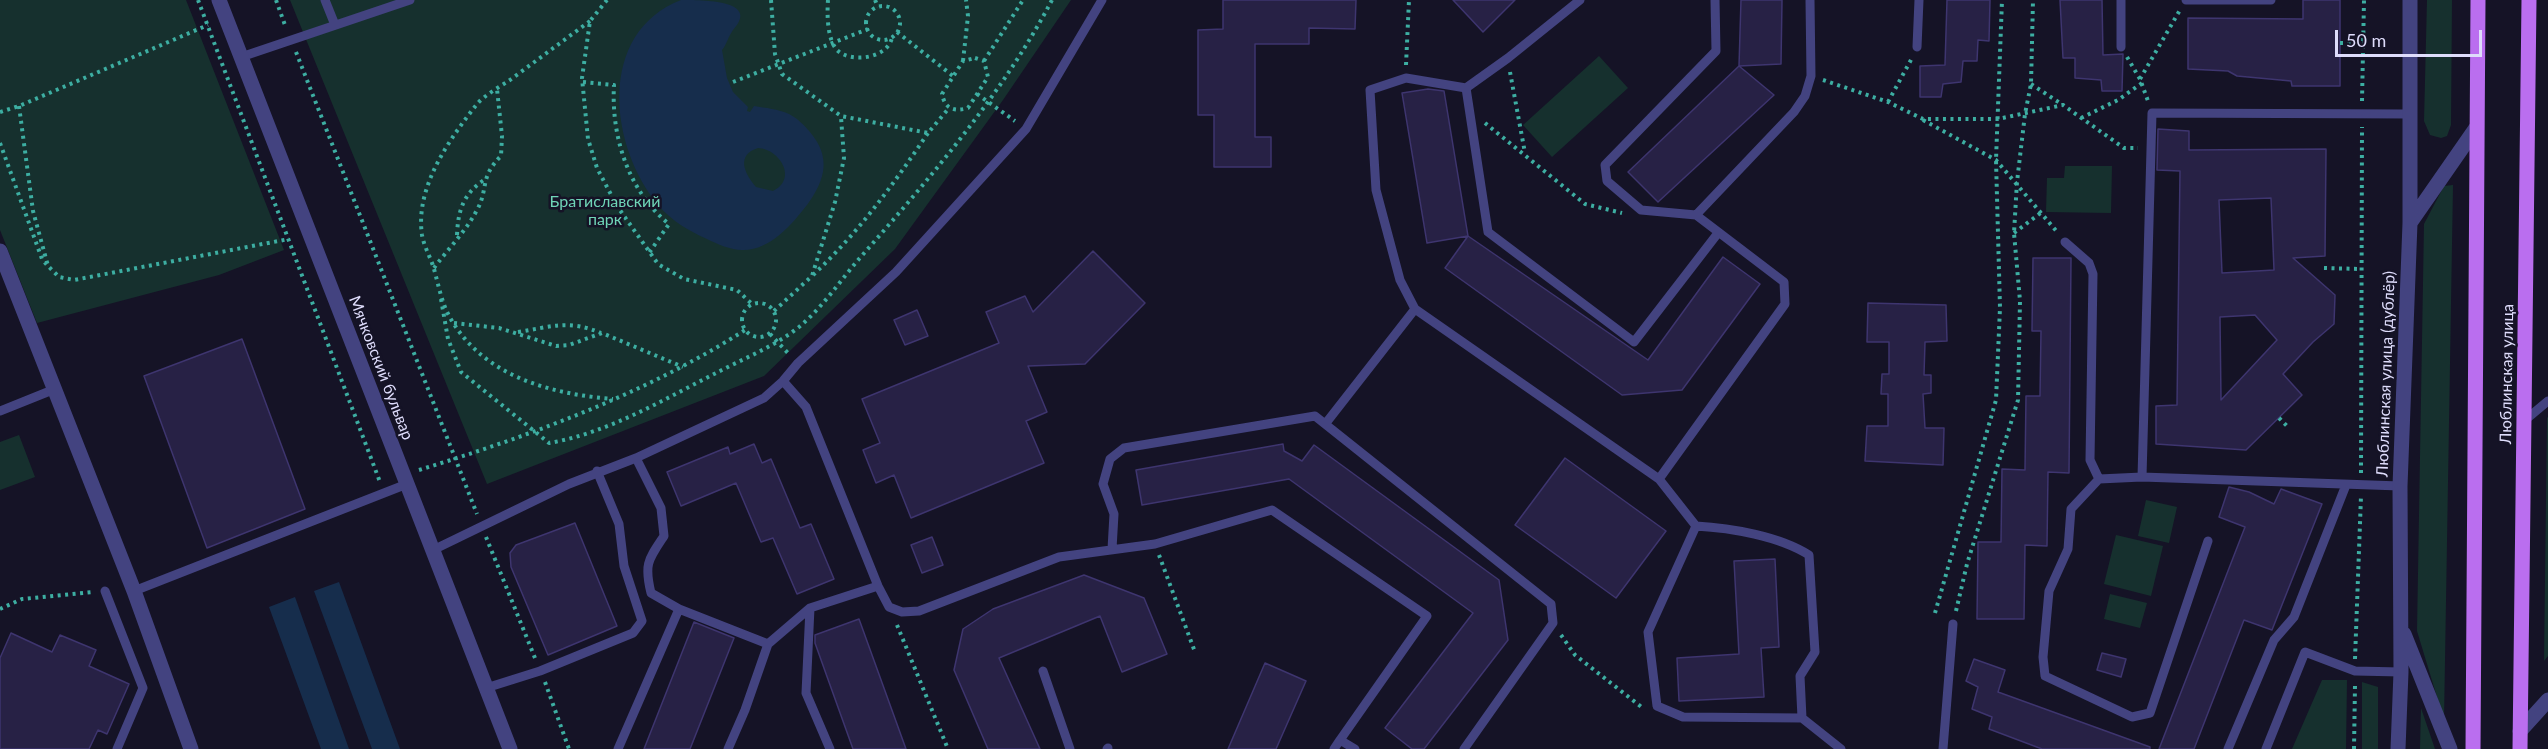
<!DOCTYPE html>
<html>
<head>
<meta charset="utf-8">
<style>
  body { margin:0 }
  #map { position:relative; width:2548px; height:749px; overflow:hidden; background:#151326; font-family:Lato,sans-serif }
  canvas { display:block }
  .scale { position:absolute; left:2335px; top:30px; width:147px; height:27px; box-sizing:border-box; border:3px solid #dedcfb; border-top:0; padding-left:8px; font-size:18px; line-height:21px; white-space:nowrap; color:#dedcfb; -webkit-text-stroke:4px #151326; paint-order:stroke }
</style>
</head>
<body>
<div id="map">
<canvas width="2548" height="749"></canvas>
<div class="scale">50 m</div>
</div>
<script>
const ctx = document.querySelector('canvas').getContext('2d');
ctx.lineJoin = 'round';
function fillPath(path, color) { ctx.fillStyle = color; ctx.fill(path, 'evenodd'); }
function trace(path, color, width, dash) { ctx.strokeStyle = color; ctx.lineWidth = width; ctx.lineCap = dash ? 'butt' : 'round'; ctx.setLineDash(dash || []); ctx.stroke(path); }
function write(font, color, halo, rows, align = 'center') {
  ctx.font = font + ' Lato,sans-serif'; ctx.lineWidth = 5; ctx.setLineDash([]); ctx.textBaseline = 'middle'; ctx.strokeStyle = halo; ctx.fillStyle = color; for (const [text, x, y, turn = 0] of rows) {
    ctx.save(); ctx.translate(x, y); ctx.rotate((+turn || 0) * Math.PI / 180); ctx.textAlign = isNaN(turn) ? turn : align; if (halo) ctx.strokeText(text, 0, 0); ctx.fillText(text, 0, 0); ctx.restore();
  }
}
fillPath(new Path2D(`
  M0,0H186L284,250L219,275L37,323L0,230Z
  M290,0H1071L1003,100L895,249L764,376L487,484Z
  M2427,0H2452L2451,125L2447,136L2441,138L2430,135L2424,121Z
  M1599,56L1628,88L1552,157L1523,125Z
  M2065,166H2112L2111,213L2046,212L2047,178H2064Z
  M2453,185L2444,720L2417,631L2424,224L2444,186Z
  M2548,417V656L2544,661L2547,418Z
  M19,435L35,477L0,490V442Z
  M2146,500L2177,507L2169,543L2138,536Z
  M2116,535L2163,546L2151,596L2104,584Z
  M2110,594L2147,603L2140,628L2104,619Z
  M2322,680H2347L2346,749H2292Z
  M2362,682L2378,687V749H2362Z
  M2421,708L2435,749H2420Z`), '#16302e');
fillPath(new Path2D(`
  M681,0C703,0 761,0 733,30C728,37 726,46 722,50L727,78L733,92L748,107L747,111L750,112L754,106C766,108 778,109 789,114C797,118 804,125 810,132C831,157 826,179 807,205C792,224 770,251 742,250C731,250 717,244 707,239C689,231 672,221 659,206C609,147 596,33 681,0ZM758,148C780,149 798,179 773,191L756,187C744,173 736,155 758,148Z
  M339,582L400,749H372L314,591Z
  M295,597L349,749H321L269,607Z`), '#162d4c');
const building = new Path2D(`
  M1223,0H1356L1355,29L1309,28V44H1255V137H1271V167H1214V115H1198V30L1223,29Z
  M1453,0H1515L1483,32Z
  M1741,0H1782L1781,64L1739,66L1774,95L1658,202L1628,172L1739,66Z
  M1947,0H1990L1989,41L1978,40L1977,61H1963L1961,82L1943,84L1941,97H1920V66L1945,65Z
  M2060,0H2102L2103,55L2123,54L2122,91H2102L2101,80L2075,78V58H2063Z
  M2303,0H2340V86H2292L2291,81L2237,76L2228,71L2188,69V18L2303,19Z
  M1428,89L1444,91L1468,236L1648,360L1723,257L1760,284L1682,390L1622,395L1445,268L1468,236L1427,243L1402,93Z
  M2158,129L2189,131V150L2326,149L2325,256L2293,258L2335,295L2334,324L2313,342L2283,374L2302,395L2246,450L2156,444V406L2177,405L2180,171L2157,170ZM2271,198L2274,270L2222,273L2219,200ZM2255,315L2277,340L2221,400L2220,317Z
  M1093,251L1145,303L1085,364L1028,366L1047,412L1026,421L1044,463L911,518L894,475L876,483L863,450L880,443L862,399L999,343L986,312L1025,296L1033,312Z
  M2033,258H2071L2069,473L2048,472L2047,546L2025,545L2024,619H1977L1978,542H2001L2002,469L2025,470L2026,396H2040L2041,331H2032Z
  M1868,303L1946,305L1947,341L1925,342L1924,375H1931V393L1923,394L1925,428H1944L1943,465L1865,461L1867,426H1888V394H1881L1882,374H1889V342H1867Z
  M917,310L928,336L905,345L894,320Z
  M242,339L305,509L207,548L144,376Z
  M754,444L762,463L771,459L800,528L811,524L834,579L797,594L773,538L761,542L736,483L681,506L667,472L728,447L730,454Z
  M1283,444L1284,451L1302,461L1314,445L1499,580L1508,640L1424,749H1412L1385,728L1473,613L1289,479L1142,505L1136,470Z
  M1565,458L1666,531L1616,598L1515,525Z
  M2229,487L2249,492L2274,504L2281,489L2322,504L2272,630L2244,620L2194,749H2159L2245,527L2219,517Z
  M575,523L617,626L548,655L511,567L510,553L516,545Z
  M932,537L943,565L922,573L911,545Z
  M1775,559L1779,647L1761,648L1764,697L1679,701L1677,658L1739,654L1734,561Z
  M1084,575L1144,598L1167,654L1122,672L1100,616L999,658L1040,749H988L954,670L963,629L993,609Z
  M859,619L906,749H853L825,671L815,643V635Z
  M694,622L734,638L690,749H644Z
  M11,633L52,652L60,635L96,650L89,666L129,684L107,734L98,730L89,749H0V658Z
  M2102,653L2126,659L2121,677L2097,670Z
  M1974,659L2005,670L1998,692L2150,747V749H2042L1989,729L1992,717L1972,709L1978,687L1966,681Z
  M1265,663L1306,681L1276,749H1228Z`);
fillPath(building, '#272145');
trace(building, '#3e356f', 1.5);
trace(new Path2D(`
  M198,0L380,482
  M276,0L286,28
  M607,0L590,21L582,78L588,139L597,168L617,206L658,264L684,279L737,290L752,304
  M771,0L775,54L782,74L841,116L928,133L949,108
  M828,0C827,14 827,39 837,50C851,64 889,58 892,37
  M875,0L878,7
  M866 23a17 17 0 1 1 34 0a17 17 0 1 1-34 0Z
  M590,21C563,41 537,60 510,80C499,87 485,95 477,104C449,140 415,187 422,235C424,247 431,258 434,269C439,287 442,305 452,321C486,377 551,394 613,399
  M897,32L953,76
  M2340,43H2363
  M296,52L477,514
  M2127,57L2140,79L2148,101
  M975,58L984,61L988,77L968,108C954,112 945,109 942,94L963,61Z
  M963,61L968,16L966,0
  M984,61L1023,0
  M1406,65L1409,0
  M1510,72L1525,153
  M2140,79L2180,10
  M1823,80L1888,102L1923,119H1998L2063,105L2124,148H2138
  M583,82L614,85C611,136 628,191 669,224L649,253
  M733,82L868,29
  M2031,84L2063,105
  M977,94L1015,121
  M2362,101L2364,0
  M1888,102L1912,58
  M19,106L33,211L48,266L59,277L74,280L289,239
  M0,112L19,106L208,25
  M2081,118L2118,100L2142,83
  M1923,120L1996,160L2058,233
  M1485,123L1585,204L1622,213
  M0,143L42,259L47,265
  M2014,233L2042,212
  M457,235C458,211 463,194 484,180
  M434,268C448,249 466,231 477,210C489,188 479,178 501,156L502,136L497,89
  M2324,268L2361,269
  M813,275C859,232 893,185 928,133
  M441,299L448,339L461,372L549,443C609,433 666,398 720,371C747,357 775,346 799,327C822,308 840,281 859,259C930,178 1002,95 1052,0
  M742 320a17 17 0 1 1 34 0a17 17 0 1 1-34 0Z
  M774,311L812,276L835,202L844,158L841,117
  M454,323L499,328L556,346L569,345L602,333L683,367
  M518,332C551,327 568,319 601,333
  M770,334L788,353
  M2279,418L2289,428
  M419,470C532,435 645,394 745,330
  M2361,473L2362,127
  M486,537L535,658
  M1159,555L1195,652
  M0,609L22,599L93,592
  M1956,611L1967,564L2018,400L2020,301L2014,233L2017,182L2025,114L2031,84L2033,0
  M1935,613L1996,400L2000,308L1996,160L2002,0
  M897,625L948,749
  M1561,635L1575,655L1644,709
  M2355,659L2361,496
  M545,682L569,749
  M2354,749L2355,685`), '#3daea2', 4, [3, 4.5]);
trace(new Path2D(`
  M325,0L335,25
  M1580,0L1508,58L1466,88L1488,232L1634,342L1718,233
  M1810,0L1811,76L1805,96L1794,112L1696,215L1784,282L1785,304L1659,479L1696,526C1731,528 1779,536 1809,555L1815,652L1800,676L1802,718L1841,749
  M2186,0H2271
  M1917,47L1919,0
  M2121,47V0
  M241,57L410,0
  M1466,88L1406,78L1370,90L1376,190L1400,280L1415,309L1659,479
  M1696,215L1641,210L1607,181L1605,165L1716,51L1715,0
  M2065,242L2089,263L2093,274L2090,460L2099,479
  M783,381L806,407L878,586L889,607L902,612L919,611L1059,557L1155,544L1272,510L1427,616L1340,740
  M0,411L55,389
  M2524,421L2548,401
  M1326,423L1415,309
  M636,458L661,508L664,536C648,560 644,564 651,593L679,609L768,644L810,608
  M2142,477L2152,113L2409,114
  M1696,526L1648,632L1657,706L1683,717L1802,718
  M2208,541L2150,713L2132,717L2045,676L2043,657L2049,591L2068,549L2071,509L2099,479L2142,477L2400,486
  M1112,549L1114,514L1103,484L1110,459L1124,448L1315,416L1551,604L1553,623L1464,749
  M433,550L569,484L636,458L764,398L783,381L798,363L896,272L1026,129L1102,0
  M105,591L143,688L117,749
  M134,591L407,484
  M1043,671L1070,749
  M486,688L540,671L633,633L642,621L624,566L619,524L597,471
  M618,749L679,609
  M728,749L745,710L768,644
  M830,749L806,693L810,608L878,586
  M1107,749L1108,748
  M1334,749L1340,740L1355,749
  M1943,749L1953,624
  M2228,749L2274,640L2294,617L2346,485
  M2266,749L2305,652L2355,671L2401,672`), '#434380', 9);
trace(new Path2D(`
  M0,251L134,591L191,749`), '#434380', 15);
trace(new Path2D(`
  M219,0L510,749
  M2410,223L2476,128
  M2404,634L2450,749
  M2520,731L2548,700
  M2398,749L2401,672L2400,486L2410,223V0`), '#434380', 15);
trace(new Path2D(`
  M2473,749L2478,0
  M2520,749L2529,0`), '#ba6eef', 15);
write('16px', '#6fd4b7', '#151326', [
  ["Братиславский",605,202],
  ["парк",605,220]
]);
write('16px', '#dedcfb', '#151326', [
  ["Мячковский бульвар",381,368,69],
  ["Люблинская улица (дублёр)",2386,374,-88],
  ["Люблинская улица",2507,374,-89]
]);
</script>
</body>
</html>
